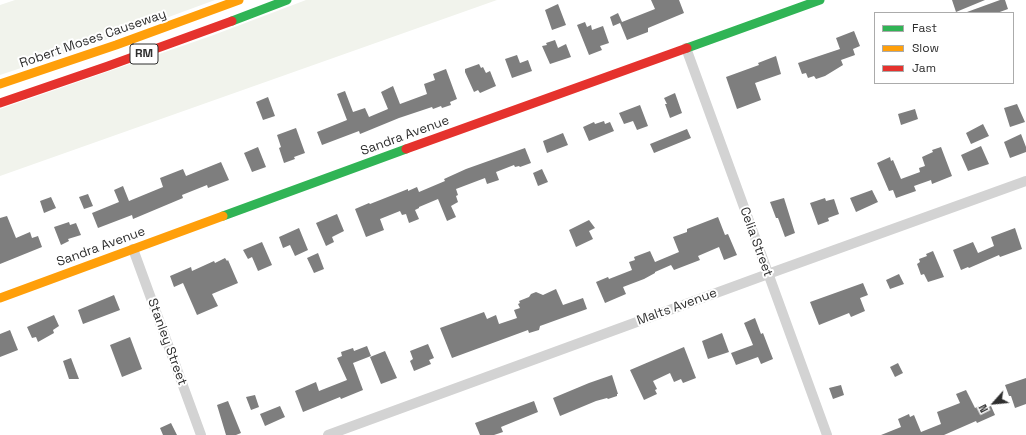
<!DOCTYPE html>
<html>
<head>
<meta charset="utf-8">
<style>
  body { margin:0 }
  #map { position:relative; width:1026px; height:435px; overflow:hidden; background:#fff; font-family:"Space Grotesk",sans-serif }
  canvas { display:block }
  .legend { position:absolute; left:874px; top:12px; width:140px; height:72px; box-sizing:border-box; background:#fff; border:1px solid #ababab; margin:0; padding:5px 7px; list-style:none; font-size:12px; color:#2e2e2e }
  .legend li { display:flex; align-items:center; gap:8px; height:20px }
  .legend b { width:20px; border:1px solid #ababab }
  .north { position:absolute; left:974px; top:383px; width:40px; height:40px; -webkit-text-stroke:3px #fff; paint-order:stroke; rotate:243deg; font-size:11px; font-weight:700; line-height:16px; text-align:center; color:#2e2e2e }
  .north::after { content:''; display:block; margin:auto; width:14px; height:18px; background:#2e2e2e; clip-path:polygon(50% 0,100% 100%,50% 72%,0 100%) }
</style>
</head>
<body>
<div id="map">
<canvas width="1026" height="435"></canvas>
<ul class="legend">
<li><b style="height:5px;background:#30b455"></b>Fast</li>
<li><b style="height:5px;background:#ff9f0a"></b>Slow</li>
<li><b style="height:5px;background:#e5322d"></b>Jam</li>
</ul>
<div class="north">N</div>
</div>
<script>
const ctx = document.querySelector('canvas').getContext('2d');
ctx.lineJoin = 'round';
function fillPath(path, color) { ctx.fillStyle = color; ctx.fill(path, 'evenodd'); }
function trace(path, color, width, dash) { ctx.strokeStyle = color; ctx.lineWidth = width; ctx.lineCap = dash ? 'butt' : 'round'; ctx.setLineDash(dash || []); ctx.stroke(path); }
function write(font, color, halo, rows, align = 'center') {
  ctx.font = font + ' "Space Grotesk",sans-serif'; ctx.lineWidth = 4; ctx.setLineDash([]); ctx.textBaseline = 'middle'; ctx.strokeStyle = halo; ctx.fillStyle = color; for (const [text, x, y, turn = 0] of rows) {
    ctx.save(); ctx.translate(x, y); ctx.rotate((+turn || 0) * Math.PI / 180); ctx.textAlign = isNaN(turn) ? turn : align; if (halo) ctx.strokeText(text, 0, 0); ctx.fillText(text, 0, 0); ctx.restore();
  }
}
fillPath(new Path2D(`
  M15,0H215L117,36L0,75V5Z
  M306,0H497L0,176V109L211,36Z`), '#f1f3ec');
fillPath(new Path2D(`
  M651,0H679L684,13L648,28V32L627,40L620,23L613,26L610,17L618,13L622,22L655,9Z
  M952,0H985L956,12Z
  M1000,0H1005L1008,9L997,13H967V12Z
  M558,4L566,25L552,30L545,10Z
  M585,22L587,27L591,25L592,30L603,26L609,43L600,46L602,50L589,55L577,25Z
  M854,31L860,46L853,49L855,55L841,60L843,65L825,76L816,79L814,76L808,78L806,73L802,74L798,63L840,49L836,38Z
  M555,40L558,48L566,44L571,57L550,64L542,46L547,45L546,43Z
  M517,55L520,63L528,60L532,71L512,78L505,59Z
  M776,56L781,74L755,83L761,100L737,109L726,77L759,65L758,63Z
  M479,64L481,68L483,67L486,73L490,71L496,86L480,93L478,90L474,92L465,72V69Z
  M446,69L457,99L450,102L451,105L442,108L441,106L433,109L432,107L399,118L360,134L359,131L322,145L317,132L347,120L337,94L345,91L353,112L365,108L369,117L388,109L381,92L393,86L400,104L427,94L424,84L435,80L433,74Z
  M675,93L682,113L670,118L665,104H667L664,98Z
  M268,97L275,116L263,120L256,102Z
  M1017,104L1025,122L1010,127L1004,108Z
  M640,105L648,126L637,130L633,121L624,124L619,113Z
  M915,109L918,119L901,125L898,114Z
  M604,121L605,124L610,122L614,131L589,141L583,127L594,122L595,124Z
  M983,124L989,136L971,144L966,133Z
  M296,128L305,153L294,157L295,159L284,163L279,148L281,147L277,135Z
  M687,129L691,138L654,153L650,144Z
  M563,133L568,145L547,153L543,141Z
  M1021,134L1026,147V152L1010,158L1004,142Z
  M981,146L989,164L968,171L961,155Z
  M258,147L266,167L252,172L244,153Z
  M941,147L952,176L932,184L931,180L914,186L916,191L896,198L893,190L889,191L877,163L890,157L891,161L893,160L901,179L920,172L919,168L925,166L922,157L933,152L932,150Z
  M525,148L531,163L520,167L519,166L515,167L514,165L496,172L499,180L487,184L485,178L456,189L458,195L456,196L458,202L451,206L456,217L447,221L438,199L419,207V208L415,210L419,219L409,223L406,214L402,215L400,211L380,219L384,230L366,237L355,209L369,203L370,204L408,189V191L417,187L419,192L445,181L444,179L466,169Z
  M221,162L229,180L208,188L207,185L182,195L183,198L133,219L132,215L98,228L92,213L119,202L114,190L123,186L129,201L163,187L160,178L183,169L186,176Z
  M542,169L548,182L538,186L533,173Z
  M872,190L878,202L856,212L850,198Z
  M88,194L93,206L84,209L79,197Z
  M51,197L56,208L44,213L40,201Z
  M784,198L795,233L785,237L778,218H776L770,202Z
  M825,198L826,201L834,199L839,214L828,218L829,221L818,225L810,203Z
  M337,214L344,231L332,237L334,242L326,246L316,223Z
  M7,216L16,238L30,232L32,238L38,236L42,247L0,264V218Z
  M718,217L725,235L728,234L737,255L724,260L719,247L698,256L700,260L674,270L671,265L655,272V273L644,279L623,287L626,294L605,303L596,282L608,277L609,279L632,270L629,262L635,260L634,257L650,251L655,262L679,252L673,237L687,232V229Z
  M589,220L595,228L589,231L593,239L576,247L569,230Z
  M69,222L70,225L76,223L81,235L68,239L69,241L61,245L54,227Z
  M299,228L308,250L295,256L290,245L283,248L279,237Z
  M1015,228L1022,249L1000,257L999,255L969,268L968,267L961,270L953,250L973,242L978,253L994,246L991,237Z
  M262,242L272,265L258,271L252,257L248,259L243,250Z
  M933,251L944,277L928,282L924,274L921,275L917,264L920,262L919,259L927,256L926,254Z
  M318,253L324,269L314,273L307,258Z
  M225,258L227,261L228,260L238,283L212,294L218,306L197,315L183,283L174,287L170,276L191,267L192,271L214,261L215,263Z
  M899,274L904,284L890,289L886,280Z
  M863,283L868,295L860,298L865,311L851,317L849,313L819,325L810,302Z
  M556,289L563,305L583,298L587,309L540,326L539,330L529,333L528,330L452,358L440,328L484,312L487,319L496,315L499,324L517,318L514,310L520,308L518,304L520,303L519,301L529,297L531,294L536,292L543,295Z
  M114,295L120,310L83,324L78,310Z
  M54,315L59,326L53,330L54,333L38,342L36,337L32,338L27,327Z
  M755,318L761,334L763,333L773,359L761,364L758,357L736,365L731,353L753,345L744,323Z
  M10,330L18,350L0,357V334Z
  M722,333L729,352L708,359L702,341Z
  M130,337L142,369L122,377L110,345Z
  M428,344L434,358L429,360L431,364L414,371L410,361L413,359L410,351Z
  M367,346L371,356L353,363L363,390L341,399L340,397L303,412L295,391L316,382L319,391L347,380L337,358L342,356L341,352L353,348L354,351Z
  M684,347L696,378L683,383L681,379L674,382L670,373L653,381L657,389L655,390L657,394L644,400L630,370Z
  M385,351L397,378L381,384L370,357Z
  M71,358L79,379H69L63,361Z
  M898,363L903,373L895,377L890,367Z
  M612,375L618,394H617V396L608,399L607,398L596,401L560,416L553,398L589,383Z
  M1026,378V404L1015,408L1011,396H1009L1005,385Z
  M841,385L844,395L833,399L829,388Z
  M966,390L975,408L979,406L981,410L991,406L995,415L977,423L976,421L944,435H881L901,427L898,419L909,414L910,417L914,415L921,432L941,424L937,412L960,403L956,394Z
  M255,395L259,407L251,410L246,397Z
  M228,401L241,433L236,435H226L217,405Z
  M534,401L538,412L501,427L503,432L494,435H480L475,423Z
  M280,406L285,417L265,426L260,414Z
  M171,423L177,435H163L160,428Z`), '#7e7e7e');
trace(new Path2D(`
  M686,48L827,435
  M133,249L201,435
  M328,435L768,274L1026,181`), '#d3d3d3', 10);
trace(new Path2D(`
  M232,21L287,0
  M687,48L820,0
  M223,216L406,149`), '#30b455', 9);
trace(new Path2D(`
  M0,84L116,45L239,0
  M0,298L223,216`), '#ff9f0a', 9);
trace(new Path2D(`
  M0,103L108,66L232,21
  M406,149L687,48`), '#e5322d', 9);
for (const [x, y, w] of [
  [144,54,28]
]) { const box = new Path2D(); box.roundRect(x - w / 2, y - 10, w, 20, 3); ctx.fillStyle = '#fff'; ctx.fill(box); trace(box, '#2e2e2e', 1); }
write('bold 12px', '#2e2e2e', null, [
  ["RM",144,54]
]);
write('13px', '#2e2e2e', '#fff', [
  ["Robert Moses Causeway",93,39,-19],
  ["Sandra Avenue",405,136,-20],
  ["Celia Street",756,242,70],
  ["Sandra Avenue",101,247,-20],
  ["Malts Avenue",677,307,-20],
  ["Stanley Street",167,342,70]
]);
</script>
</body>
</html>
